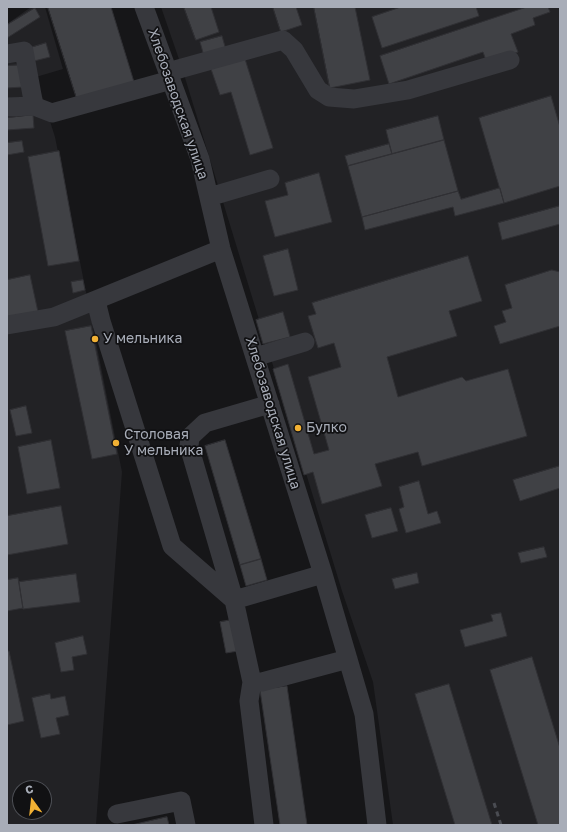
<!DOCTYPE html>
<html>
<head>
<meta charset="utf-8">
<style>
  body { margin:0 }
  #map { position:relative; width:567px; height:832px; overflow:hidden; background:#161618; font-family:"Golos Text",sans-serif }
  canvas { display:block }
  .frame { position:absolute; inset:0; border:8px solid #a8adb8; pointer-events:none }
  .north { position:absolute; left:12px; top:780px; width:40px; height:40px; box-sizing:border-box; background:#111113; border:1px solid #4d4f55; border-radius:50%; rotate:345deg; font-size:11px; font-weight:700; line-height:16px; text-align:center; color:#a8adb8 }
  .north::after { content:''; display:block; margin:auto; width:14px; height:18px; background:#f2b134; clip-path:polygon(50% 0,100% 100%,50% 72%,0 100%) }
</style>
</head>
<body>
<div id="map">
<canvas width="567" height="832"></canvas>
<div class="frame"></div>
<div class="north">С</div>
</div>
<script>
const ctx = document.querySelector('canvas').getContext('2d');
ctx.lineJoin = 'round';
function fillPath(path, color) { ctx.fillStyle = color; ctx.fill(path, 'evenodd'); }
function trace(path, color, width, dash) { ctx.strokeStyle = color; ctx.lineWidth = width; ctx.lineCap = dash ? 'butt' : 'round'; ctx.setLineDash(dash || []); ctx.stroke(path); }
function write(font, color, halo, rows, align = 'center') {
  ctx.font = font + ' "Golos Text",sans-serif'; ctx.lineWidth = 3.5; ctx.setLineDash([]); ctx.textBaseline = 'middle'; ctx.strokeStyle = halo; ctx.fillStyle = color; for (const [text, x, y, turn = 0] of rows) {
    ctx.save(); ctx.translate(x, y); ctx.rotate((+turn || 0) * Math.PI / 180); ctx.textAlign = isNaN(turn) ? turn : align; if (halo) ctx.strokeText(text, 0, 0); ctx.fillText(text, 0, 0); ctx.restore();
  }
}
fillPath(new Path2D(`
  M31,7H45L63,69L36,77L55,137L122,472L96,825H7V24ZM20,788H44V812H20Z
  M161,7H560V825H393L373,682L342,591L182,68Z`), '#222225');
const building = new Path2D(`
  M48,7H111L134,82L77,99Z
  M184,7H211L219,32L196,40Z
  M273,7H296L302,25L281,32Z
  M314,7H355L370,80L330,88Z
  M401,7H476L479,16L382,48L372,17Z
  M527,7H548L550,12L533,18L535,25L511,34L518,52L487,63L483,52L389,84L380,56Z
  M35,8L40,17L7,38V25Z
  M222,36L226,50L204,56L200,42Z
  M46,43L50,57L34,61L30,48Z
  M245,59L273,148L250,155L231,92L220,95L211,69Z
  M20,65L23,87L7,88V66Z
  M551,96L560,127V186L504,203L479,118Z
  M33,115L34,128L7,130V118Z
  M438,116L444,140L392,154L386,130Z
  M444,140L458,191L362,217L348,166Z
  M22,141L24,152L7,155V143Z
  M389,144L392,154L348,166L345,156Z
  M59,151L79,261L48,266L28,157Z
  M319,173L332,222L275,237L265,201L288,195L285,183Z
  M500,188L504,203L455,216L453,207L365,230L362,217L458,191L461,199Z
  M560,206V224L502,240L498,223Z
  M288,249L298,290L274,296L263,256Z
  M468,256L482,301L449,311L457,336L387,357L398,397L462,377L466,381L508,369L527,436L422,466L418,452L375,464L382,486L322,504L313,472L304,475L273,369L288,364L314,454L329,450L308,377L341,367L334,343L318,348L308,316L316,314L312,303Z
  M552,270L560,272V326L500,344L494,326L506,322L502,311L512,308L505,285Z
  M30,275L38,312L7,318V280Z
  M83,280L85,290L73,293L71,282Z
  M283,312L290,337L263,344L256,320Z
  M91,326L117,454L92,459L65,331Z
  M26,406L32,433L16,436L10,410Z
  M51,440L60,488L27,494L18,447Z
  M225,440L261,559L240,565L205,446Z
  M560,466V488L520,501L513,480Z
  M419,481L428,514L437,511L441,523L406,533L399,509L404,507L399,487Z
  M61,506L68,544L7,555V516Z
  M391,508L398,531L372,538L365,515Z
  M544,547L547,557L521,563L518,553Z
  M261,559L267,580L246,586L240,565Z
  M417,573L419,583L395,589L392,579Z
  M76,574L80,602L23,609L19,582Z
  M18,578L23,608L7,611V580Z
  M501,613L507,636L465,647L460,630L493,621L491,615Z
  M232,620L238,651L226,653L220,622Z
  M83,636L87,654L72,657L74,670L61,672L55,643Z
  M7,651H9L24,721L7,725Z
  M532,657L560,748V825H538L490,670Z
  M449,684L492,825H455L415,694Z
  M287,686L307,825H280L260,690Z
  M50,694L51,699L65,696L69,715L56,718L60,734L41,738L32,698Z
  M167,817L169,825H132Z`);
fillPath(building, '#404145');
trace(building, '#303034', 1);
trace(new Path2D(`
  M144,7L200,159L221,249L323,574L364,714L377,825
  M7,54L24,51L34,106
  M168,72L283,40L294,50L318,90L329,97L354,99L408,90L510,60
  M7,107L34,106L52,113L171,80
  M209,197L270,179
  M96,301L101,321L172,546L234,600L323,574
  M7,325L54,317L221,249
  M255,357L305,342
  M252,682H262L348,659
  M117,814L181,801L186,825
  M264,825L249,701L252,682L234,600L189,446L190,437L205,423L270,404`), '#37383d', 19);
trace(new Path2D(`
  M494,803L501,825`), '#4a4c52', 3, [5, 4]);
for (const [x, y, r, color] of [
  [95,339,4,"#f2b134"],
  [298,428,4,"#f2b134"],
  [116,443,4,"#f2b134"]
]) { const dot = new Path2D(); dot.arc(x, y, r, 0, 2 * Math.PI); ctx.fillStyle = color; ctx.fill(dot); trace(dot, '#111113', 1.5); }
write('14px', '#a8adb8', '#111113', [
  ["Хлебозаводская улица",178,104,71],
  ["Хлебозаводская улица",273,413,73]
]);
write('14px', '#a8adb8', '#111113', [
  ["У мельника",103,339],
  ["Булко",306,428],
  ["Столовая",124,435],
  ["У мельника",124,451]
], 'left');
</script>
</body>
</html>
